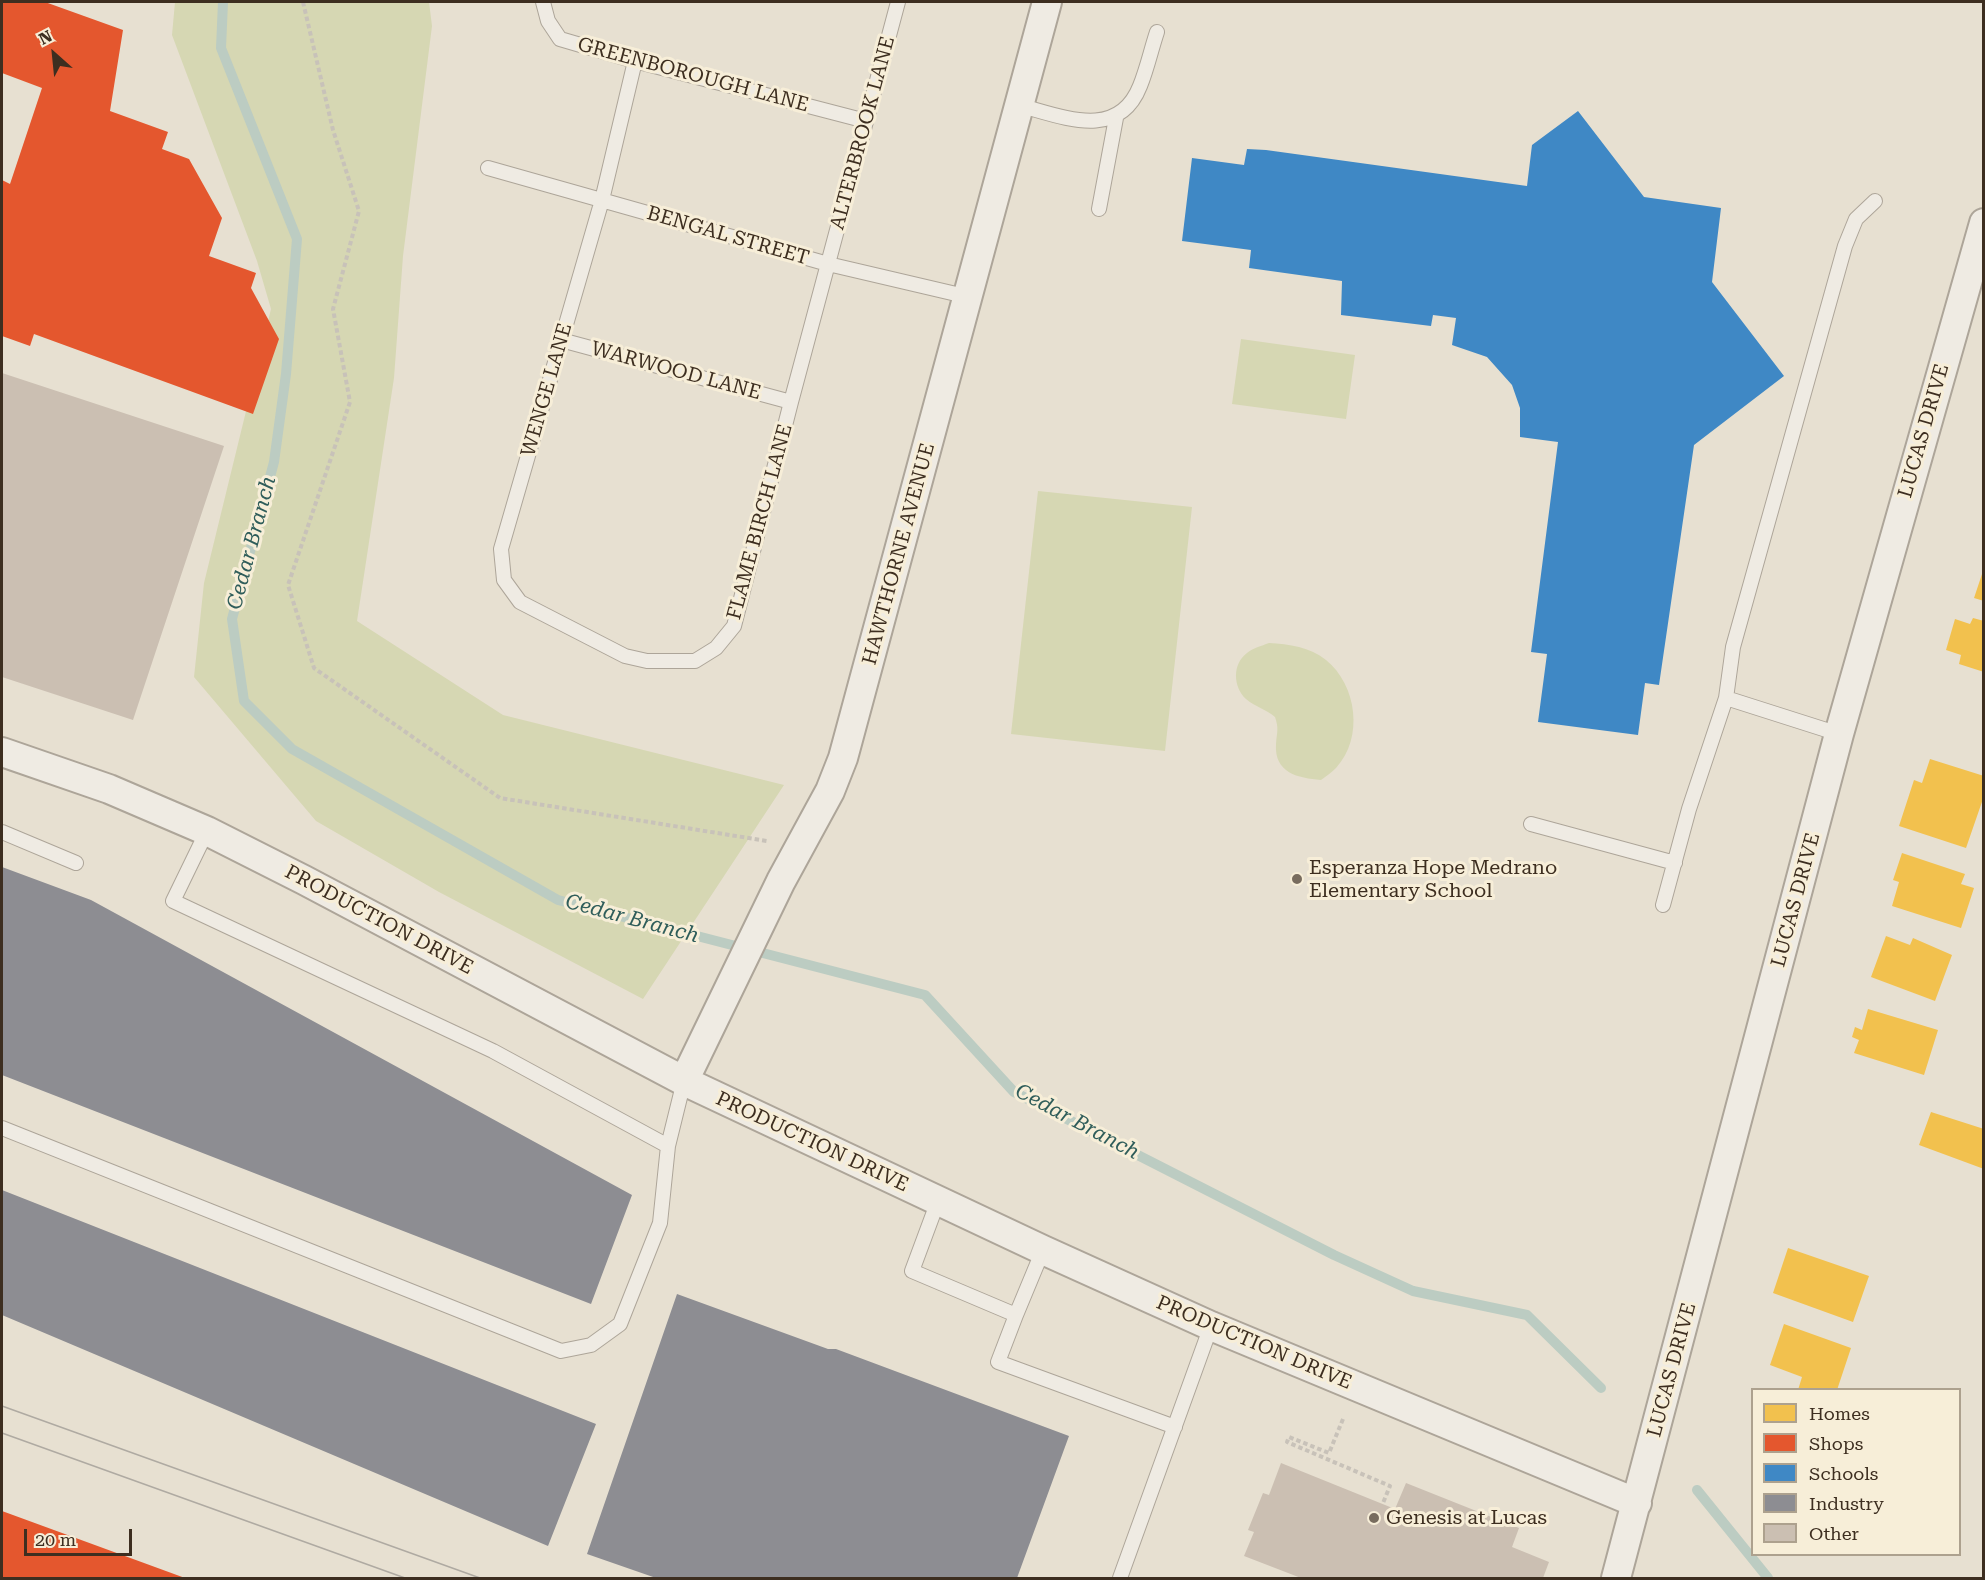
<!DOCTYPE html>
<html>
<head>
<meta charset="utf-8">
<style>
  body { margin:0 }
  #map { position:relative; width:1985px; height:1580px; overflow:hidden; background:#e7e0d1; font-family:"Roboto Serif",serif }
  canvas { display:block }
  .frame { position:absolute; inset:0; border:3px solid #3d2e20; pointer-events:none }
  .legend { position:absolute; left:1751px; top:1388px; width:210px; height:168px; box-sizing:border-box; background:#f7eed8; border:2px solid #ada18e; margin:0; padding:8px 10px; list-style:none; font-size:18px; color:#3d2e20 }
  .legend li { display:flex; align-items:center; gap:12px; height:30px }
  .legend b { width:30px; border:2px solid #ada18e }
  .north { position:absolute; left:24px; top:24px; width:60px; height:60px; -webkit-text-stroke:4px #f7eed8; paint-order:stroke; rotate:333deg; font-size:16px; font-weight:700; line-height:24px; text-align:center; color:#3d2e20 }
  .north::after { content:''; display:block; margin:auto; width:21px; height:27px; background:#3d2e20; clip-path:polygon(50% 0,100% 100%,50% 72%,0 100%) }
  .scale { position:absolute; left:24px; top:1529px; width:108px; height:27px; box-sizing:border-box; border:3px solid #3d2e20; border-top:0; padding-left:8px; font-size:18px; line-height:21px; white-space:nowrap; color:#3d2e20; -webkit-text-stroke:4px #f7eed8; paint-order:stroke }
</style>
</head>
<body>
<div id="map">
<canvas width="1985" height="1580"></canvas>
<div class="frame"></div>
<ul class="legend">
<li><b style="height:16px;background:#f2c14e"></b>Homes</li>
<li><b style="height:16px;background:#e4572e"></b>Shops</li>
<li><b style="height:16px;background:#3f88c5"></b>Schools</li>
<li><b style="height:16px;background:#8d8d92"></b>Industry</li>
<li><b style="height:16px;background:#cbbfb2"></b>Other</li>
</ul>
<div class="north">N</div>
<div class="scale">20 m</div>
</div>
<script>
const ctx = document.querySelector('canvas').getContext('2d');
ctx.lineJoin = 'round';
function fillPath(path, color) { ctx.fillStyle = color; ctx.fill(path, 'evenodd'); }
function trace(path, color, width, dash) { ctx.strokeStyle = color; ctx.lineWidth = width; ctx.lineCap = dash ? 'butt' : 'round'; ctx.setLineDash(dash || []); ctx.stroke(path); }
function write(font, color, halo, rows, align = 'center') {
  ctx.font = font + ' "Roboto Serif",serif'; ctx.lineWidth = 6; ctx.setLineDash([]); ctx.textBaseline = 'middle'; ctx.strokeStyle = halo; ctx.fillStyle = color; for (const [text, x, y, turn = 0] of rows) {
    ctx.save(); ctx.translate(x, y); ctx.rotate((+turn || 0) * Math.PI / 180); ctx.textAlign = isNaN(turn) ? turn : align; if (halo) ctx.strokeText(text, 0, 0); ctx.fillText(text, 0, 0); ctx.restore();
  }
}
fillPath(new Path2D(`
  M175,2H429L432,26L403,256L394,378L357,621L503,715L784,785L643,999L439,892L316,821L194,677L204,583L271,309L257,261L172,35Z
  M1241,339L1355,355L1346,419L1232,404Z
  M1038,491L1192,507L1165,751L1011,734Z
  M1269,643C1289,644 1310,647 1326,660C1357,685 1364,738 1336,768C1331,773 1326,776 1321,780C1298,778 1274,773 1276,744C1277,731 1279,729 1275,717C1266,709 1255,707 1246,699C1233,687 1232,664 1247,653C1253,648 1261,646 1269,643Z`), '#d6d7b3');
fillPath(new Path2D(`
  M1984,568V601L1974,598Z
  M1973,618L1984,621V672L1959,664L1961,655L1946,650L1955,619L1970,624Z
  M1930,759L1984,776V796L1966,848L1899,826L1914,780L1922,783Z
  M1902,853L1965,874L1961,884L1974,888L1961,928L1892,906L1899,882L1893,880Z
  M1886,936L1910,945L1913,938L1952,955L1935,1001L1871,977Z
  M1868,1009L1938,1030L1924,1075L1854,1053L1859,1040L1852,1037L1855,1027L1862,1030Z
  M1931,1112L1984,1129V1169L1919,1145Z
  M1788,1248L1869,1276L1853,1322L1773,1293Z
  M1784,1324L1851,1348L1837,1390H1798L1802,1377L1770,1365Z`), '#f2c14e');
fillPath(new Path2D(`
  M2,2H45L123,30L110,111L168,132L162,149L189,159L222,218L209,256L256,273L251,288L279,339L253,414L34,334L30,346L2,336V180L10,184L42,88L2,73Z
  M2,1511L185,1578H2Z`), '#e4572e');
fillPath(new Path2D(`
  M1578,111L1644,197L1721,208L1712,282L1784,376L1694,445L1659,685L1645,683L1638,735L1538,722L1547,654L1531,652L1558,442L1520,437V408L1512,385L1487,357L1452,345L1456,318L1433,315L1431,326L1341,315L1342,281L1249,268L1251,250L1182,241L1192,158L1244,165L1247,149L1266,150L1527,186L1532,145Z`), '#3f88c5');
fillPath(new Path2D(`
  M2,867L91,900L632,1195L591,1304L2,1075Z
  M2,1190L596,1424L548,1546L2,1315Z
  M677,1294L828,1349H836L1069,1436L1017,1578H656L587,1554Z`), '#8d8d92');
trace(new Path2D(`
  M223,2L221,48L297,239L286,374L274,462L232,619L244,701L292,749L558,900L925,995L1014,1092L1334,1255L1413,1291L1527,1315L1601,1388
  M1697,1490L1768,1578`), '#bcccc2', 10);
fillPath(new Path2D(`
  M2,373L224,446L133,720L2,677Z
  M1281,1463L1395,1509L1406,1483L1519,1528L1512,1547L1549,1562L1543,1578H1301L1244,1556L1254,1532L1248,1530L1263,1493L1269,1495Z`), '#cbbfb2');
const service = new Path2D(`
  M543,2L548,21L560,39L635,61L866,121
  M635,61L602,200L501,549L504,580L520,602L625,656L647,661H695L716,648L734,626L791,402L898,2
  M1018,105C1061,116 1118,142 1140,86C1147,69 1151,50 1157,32
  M488,168L828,264L969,297
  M1099,209L1116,118
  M561,340L791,402
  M1726,698L1839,734
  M1531,824L1675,863
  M207,831L173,901L493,1051L668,1146
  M2,832L76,863
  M1663,905L1689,809L1726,698L1733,647L1845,246L1856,219L1875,201
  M2,1128L561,1351L591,1345L620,1324L660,1223L668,1146L684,1081
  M938,1201L912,1271L1016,1315L1043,1250
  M1016,1315L998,1362L1175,1427
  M1120,1578L1211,1326`);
const minor = new Path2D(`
  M2,752L109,789L207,831L304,880L684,1081L1043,1250L1211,1326L1637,1503
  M684,1081L781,881L830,791L843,758L1047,2
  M1616,1578L1839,734L1984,223`);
trace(service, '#ada599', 16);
trace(minor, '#ada599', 32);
trace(new Path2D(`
  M303,2L333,130L359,211L333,309L350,402L288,585L314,668L500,798L767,841
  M1343,1419L1329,1453L1289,1437L1287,1442L1390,1486L1383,1503`), '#c8c2b9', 4, [4.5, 3]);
trace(service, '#efebe3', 14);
trace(minor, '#efebe3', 28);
trace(new Path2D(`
  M2,1406L480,1578
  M2,1433L405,1578`), '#afaaa2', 1.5);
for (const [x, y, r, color] of [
  [1297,879,6,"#786c5e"],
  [1374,1518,6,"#786c5e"]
]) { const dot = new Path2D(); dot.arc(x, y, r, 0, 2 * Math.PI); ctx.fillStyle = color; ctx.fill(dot); trace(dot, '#f7eed8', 2); }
write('20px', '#3d2e20', '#f7eed8', [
  ["GREENBOROUGH LANE",693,75,15],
  ["ALTERBROOK LANE",863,133,-75],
  ["BENGAL STREET",728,236,16],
  ["WARWOOD LANE",676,371,15],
  ["WENGE LANE",547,390,-74],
  ["LUCAS DRIVE",1924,431,-74],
  ["FLAME BIRCH LANE",760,522,-75],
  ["HAWTHORNE AVENUE",899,554,-75],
  ["LUCAS DRIVE",1796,900,-75],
  ["PRODUCTION DRIVE",379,920,28],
  ["PRODUCTION DRIVE",812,1142,25],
  ["PRODUCTION DRIVE",1254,1343,23],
  ["LUCAS DRIVE",1672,1370,-75]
]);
write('20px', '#3d2e20', '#f7eed8', [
  ["Esperanza Hope Medrano",1309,868],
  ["Elementary School",1309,891],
  ["Genesis at Lucas",1386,1518]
], 'left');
write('italic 21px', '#2f5d5a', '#f7eed8', [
  ["Cedar Branch",252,543,-75],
  ["Cedar Branch",632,919,15],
  ["Cedar Branch",1077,1122,28]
]);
</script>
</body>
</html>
